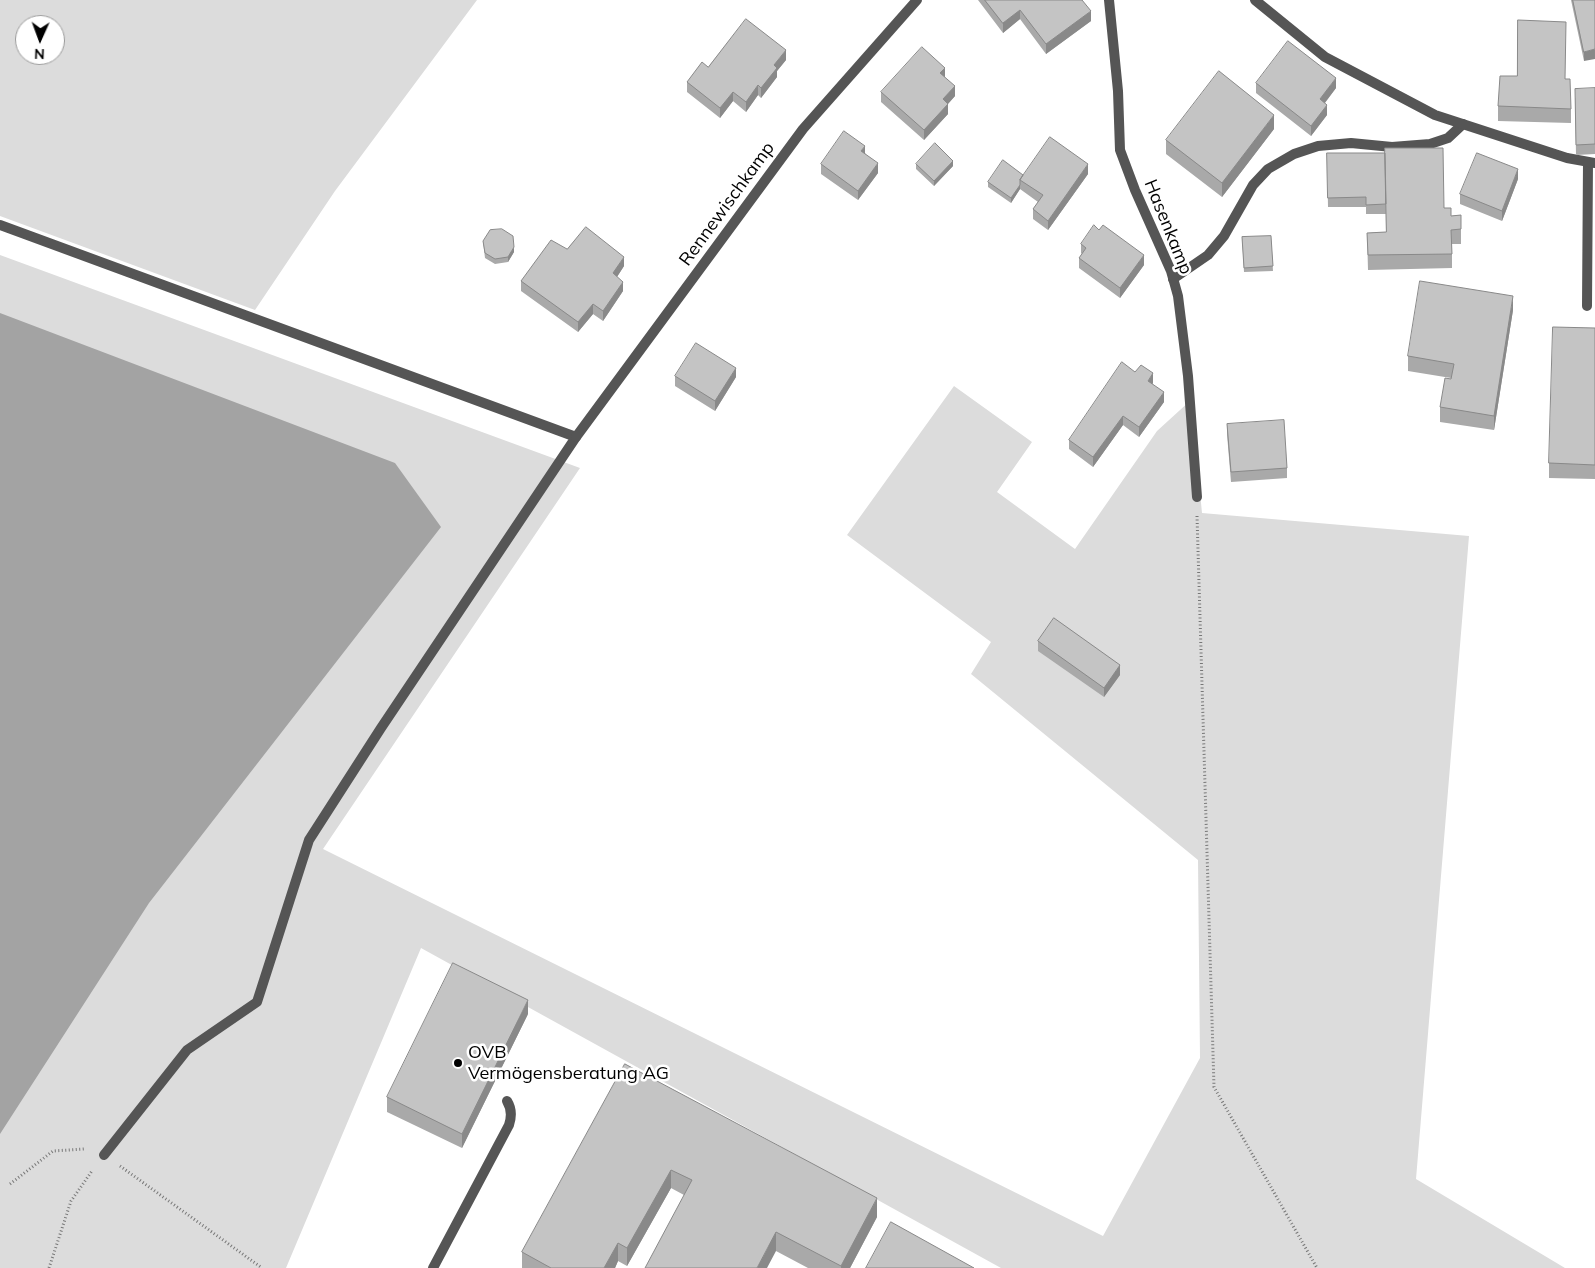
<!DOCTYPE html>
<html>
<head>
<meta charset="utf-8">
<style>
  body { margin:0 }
  #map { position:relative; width:1595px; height:1268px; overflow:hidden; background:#fff; font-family:Mulish,sans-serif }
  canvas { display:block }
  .north { position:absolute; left:15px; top:15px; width:50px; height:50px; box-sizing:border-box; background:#fff; border:1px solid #999; border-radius:50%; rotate:182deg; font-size:14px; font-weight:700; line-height:20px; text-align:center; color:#000 }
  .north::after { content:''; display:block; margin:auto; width:18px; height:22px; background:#000; clip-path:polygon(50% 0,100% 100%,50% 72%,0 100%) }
</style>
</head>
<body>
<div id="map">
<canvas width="1595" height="1268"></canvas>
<div class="north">N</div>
</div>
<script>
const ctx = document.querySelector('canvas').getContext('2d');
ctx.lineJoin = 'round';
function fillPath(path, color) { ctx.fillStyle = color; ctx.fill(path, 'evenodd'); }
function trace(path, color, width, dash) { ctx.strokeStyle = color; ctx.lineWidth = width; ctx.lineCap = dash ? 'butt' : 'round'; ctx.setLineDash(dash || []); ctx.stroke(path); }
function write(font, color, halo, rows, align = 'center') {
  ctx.font = font + ' Mulish,sans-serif'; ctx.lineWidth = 5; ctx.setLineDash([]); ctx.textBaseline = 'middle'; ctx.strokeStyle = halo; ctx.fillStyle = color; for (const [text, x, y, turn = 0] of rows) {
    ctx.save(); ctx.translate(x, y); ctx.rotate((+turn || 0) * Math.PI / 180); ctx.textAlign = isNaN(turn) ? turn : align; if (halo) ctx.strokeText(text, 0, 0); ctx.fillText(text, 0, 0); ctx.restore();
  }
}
fillPath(new Path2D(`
  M0,0H477L335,191L255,310L0,216ZM25,25H55V55H25Z
  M0,255L580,468L323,849L1103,1236L1200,1058L1198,860L971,674L991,642L847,535L954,386L1032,442L997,492L1075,549L1157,431L1191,400L1202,513L1469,536L1416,1179L1565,1268H1001L421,948L286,1268H0Z`), '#dcdcdc');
fillPath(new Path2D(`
  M0,313L395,463L441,527L149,903L0,1134Z`), '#a3a3a3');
trace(new Path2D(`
  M1197,516L1214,1087L1317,1268
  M120,1166L262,1268
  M10,1184L53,1151L84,1149
  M49,1268L71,1201L92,1171`), '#777', 3, [1, 2.5]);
trace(new Path2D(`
  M0,225L576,437L381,728L309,840L257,1002L187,1050L104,1155
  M1173,279L1208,255L1224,236L1253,185L1268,169L1294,154L1318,146L1351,143L1392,147L1430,144L1448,138L1463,124
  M1587,306L1588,162
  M433,1268L509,1125C512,1116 512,1109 507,1101`), '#555', 10);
trace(new Path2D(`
  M1109,0L1118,91L1120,150L1135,190L1171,271L1178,296L1188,376L1197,497
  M1255,0L1325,57L1435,115L1567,158L1595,163
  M576,437L803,129L917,0`), '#555', 10);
fillPath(new Path2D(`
  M978,0H1082L1091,21L1046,54L1020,19L1003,33Z
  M1571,0H1595L1584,61Z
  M786,60L777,71V77L761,98L758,95L746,112L733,101L720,118L687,92V82L708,67Z
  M1517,76L1565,79L1571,109V123L1498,121V106Z
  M945,77L955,96L948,104V114L924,140L881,102V92Z
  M1256,83L1336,88L1325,103L1327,115L1311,136L1256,93Z
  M1595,88V154L1576,155L1575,98Z
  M1274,129L1222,197L1166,154V140Z
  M865,153L878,173L858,200L821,174V164Z
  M1327,153L1444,208L1451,216L1461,215V244H1452V268L1368,270L1367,233L1386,232V214H1366V207H1328Z
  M916,164L953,166L934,186L916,169Z
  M1088,174L1048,230L1033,219V209L1038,202L1020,189L1011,203L988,187V182L1023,175Z
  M1518,179L1502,221L1460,204V194Z
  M1099,230L1144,265L1120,298L1079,268V258L1082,254L1081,253V244Z
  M1271,236L1273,271L1244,272L1242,237Z
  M483,241L514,252L508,262L495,264L485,258Z
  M567,249L624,266L617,277L623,291L603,321L593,314L578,332L521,291V281Z
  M1513,310L1494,430L1440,422V407L1451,378L1408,371V356Z
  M1595,328V479L1549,478V463Z
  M1135,372L1153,383L1152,384L1164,402L1139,437L1123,425L1093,467L1069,449V440Z
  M675,376L736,377L715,411L675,386Z
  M1227,424L1287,468V478L1231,482L1227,434Z
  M1038,641L1120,675L1104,697L1038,651Z
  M528,1014L462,1148L387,1112V1097Z
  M625,1064L877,1217L850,1268H808L776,1251L684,1195L671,1188L627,1266L618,1261L615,1268H522V1252Z`), '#a9a9a9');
fillPath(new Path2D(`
  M1020,10V19L1003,33V23Z
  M1091,11V21L1046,54V44Z
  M1595,49V59L1584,61V52Z
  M786,50V60L777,71V77L761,98V88L774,65Z
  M945,68V78L940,73Z
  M1336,78V88L1320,109V99Z
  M758,85V95L746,112V102Z
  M955,86V96L946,106L948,104V114L924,140V130L943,99Z
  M733,92V101L720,118V108Z
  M1327,105V115L1311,136V126Z
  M1274,115V129L1222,197V183Z
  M865,146V156L861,151Z
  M953,161V166L934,186V181Z
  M878,163V173L858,200V191Z
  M1088,164V174L1048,230V221Z
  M1518,169V179L1502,221V211Z
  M1020,185V189L1011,203V198Z
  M514,247V252L508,262V257Z
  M1144,255V265L1120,298V288Z
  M624,257V266L613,283V273Z
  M623,282V291L603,321V311Z
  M1513,296V310L1494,430V416Z
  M593,304V314L578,332V322Z
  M736,368V377L715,411V401Z
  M1153,373V383L1148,391V381Z
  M1164,392V402L1139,437V427Z
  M1123,416V425L1093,467V457Z
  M1120,665V675L1104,697V688Z
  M528,1000V1014L462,1148V1134Z
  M671,1170V1188L627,1266V1248Z
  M877,1198V1217L850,1268H841V1266Z
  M776,1232V1251L767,1268H757Z
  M618,1243V1261L615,1268H604Z`), '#898989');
const building = new Path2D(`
  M985,0H1082L1091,11L1046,44L1020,10L1003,23Z
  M1573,0H1595V49L1584,52Z
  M746,19L786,50L774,65L777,68L761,88L758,85L746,102L733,92L720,108L687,82L702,62L708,67Z
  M1518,20L1566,22L1565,79H1570L1571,109L1498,106L1500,76H1517Z
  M1288,41L1336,78L1320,99L1327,105L1311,126L1256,83Z
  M922,47L945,68L940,73L955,86L943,99L948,104L924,130L881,92Z
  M1219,71L1274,115L1222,183L1166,140Z
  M1595,88V144L1576,145L1575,89Z
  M844,131L865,146L861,151L878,163L858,191L821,164Z
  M1050,137L1088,164L1048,221L1033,209L1043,195L1020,180Z
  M935,143L953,161L934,181L916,164Z
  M1385,148H1443L1444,208H1451V216L1461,215V229L1451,230L1452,254L1368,255L1367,233L1386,232Z
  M1327,153H1385L1386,204L1366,205V197L1328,198Z
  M1477,153L1518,169L1502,211L1460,194Z
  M1003,160L1023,175L1020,180V185L1011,198L988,182Z
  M1094,225L1099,230L1103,225L1144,255L1120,288L1079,258L1086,248L1081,244Z
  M586,227L624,257L613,273L623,282L603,311L593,304L578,322L521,281L551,240L567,249Z
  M502,229L513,236L514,247L508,257L495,259L485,253L483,241L490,230Z
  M1271,236L1273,266L1244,268L1242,237Z
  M1420,281L1513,296L1494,416L1440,407L1445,378L1451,379L1454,364L1408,356Z
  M1553,327L1595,328V465L1549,463Z
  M696,343L736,368L715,401L675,376Z
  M1122,362L1135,372L1141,365L1153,373L1148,381L1164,392L1139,427L1123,416L1093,457L1069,440Z
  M1284,420L1287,468L1231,472L1227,424Z
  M1054,618L1120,665L1104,688L1038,641Z
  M453,963L528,1000L462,1134L387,1097Z
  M625,1064L877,1198L841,1266L776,1232L757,1268H645L692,1180L671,1170L627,1248L618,1243L604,1268H551L522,1252Z
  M891,1222L974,1268H866Z`);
fillPath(building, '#c4c4c4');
trace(building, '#898989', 1);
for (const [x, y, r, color] of [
  [458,1063,5,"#000"]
]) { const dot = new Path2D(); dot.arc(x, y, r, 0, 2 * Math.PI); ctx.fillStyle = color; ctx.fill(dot); trace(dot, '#fff', 2); }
write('18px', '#000', '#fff', [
  ["Rennewischkamp",727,204,-54],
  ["Hasenkamp",1168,227,68]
]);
write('18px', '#000', '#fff', [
  ["OVB",468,1053],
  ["Vermögensberatung AG",468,1074]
], 'left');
</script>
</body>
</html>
